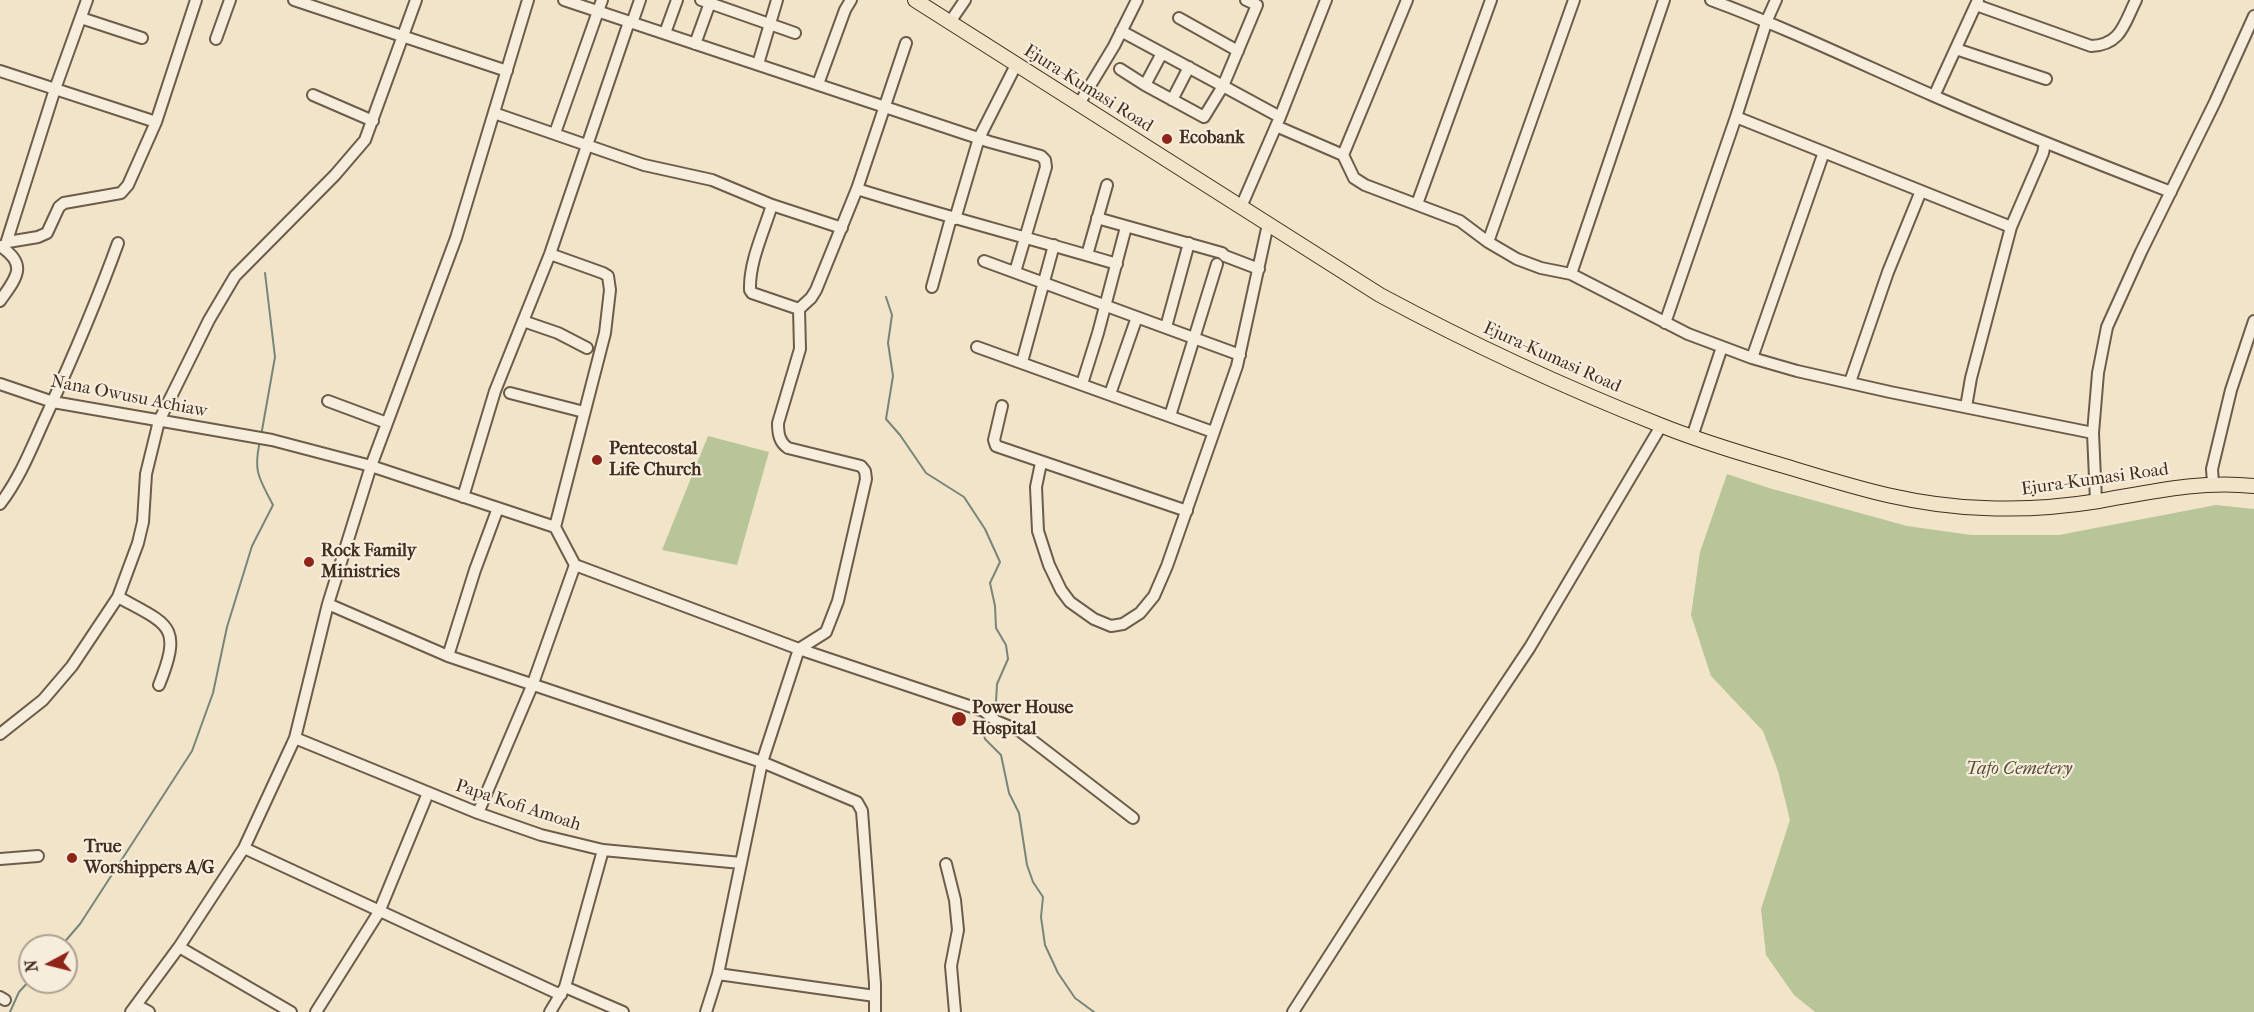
<!DOCTYPE html>
<html>
<head>
<meta charset="utf-8">
<style>
  body { margin:0 }
  #map { position:relative; width:2254px; height:1012px; overflow:hidden; background:#f2e4c9; font-family:"IM FELL French Canon",serif }
  canvas { display:block }
  .north { position:absolute; left:18px; top:934px; width:60px; height:60px; box-sizing:border-box; background:#f7eddc; border:2px solid #aea190; border-radius:50%; rotate:263deg; font-size:16px; font-weight:700; line-height:24px; text-align:center; color:#402e1f }
  .north::after { content:''; display:block; margin:auto; width:21px; height:27px; background:#8f2418; clip-path:polygon(50% 0,100% 100%,50% 72%,0 100%) }
</style>
</head>
<body>
<div id="map">
<canvas width="2254" height="1012"></canvas>
<div class="north">N</div>
</div>
<script>
const ctx = document.querySelector('canvas').getContext('2d');
ctx.lineJoin = 'round';
function fillPath(path, color) { ctx.fillStyle = color; ctx.fill(path, 'evenodd'); }
function trace(path, color, width, dash) { ctx.strokeStyle = color; ctx.lineWidth = width; ctx.lineCap = dash ? 'butt' : 'round'; ctx.setLineDash(dash || []); ctx.stroke(path); }
function write(font, color, halo, rows, align = 'center') {
  ctx.font = font + ' "IM FELL French Canon",serif'; ctx.lineWidth = 4.5; ctx.setLineDash([]); ctx.textBaseline = 'middle'; ctx.strokeStyle = halo; ctx.fillStyle = color; for (const [text, x, y, turn = 0] of rows) {
    ctx.save(); ctx.translate(x, y); ctx.rotate((+turn || 0) * Math.PI / 180); ctx.textAlign = isNaN(turn) ? turn : align; if (halo) ctx.strokeText(text, 0, 0); ctx.fillText(text, 0, 0); ctx.restore();
  }
}
fillPath(new Path2D(`
  M708,436L769,452L737,565L662,550Z
  M1727,474L1769,488L1907,526L1971,535H2059L2216,505L2254,509V1012H1815L1794,995L1766,955L1761,909L1790,820L1778,771L1763,731L1711,676L1691,615L1700,552Z`), '#b8c598');
trace(new Path2D(`
  M886,297L892,315L888,343L893,376L886,419L900,435L926,473L964,497L985,529L1000,562L990,583L995,606L996,628L1006,645L1008,659L997,684L996,702L991,712
  M261,436L275,357L265,273
  M986,719L982,726L985,739L1001,755L1009,793L1019,813L1027,865L1033,882L1043,897L1041,917L1045,945L1058,973L1075,998L1094,1012
  M61,946L80,924L192,751L213,693L227,627L252,546L273,505C259,478 253,472 260,441
  M10,1012L19,992L30,980`), '#77857a', 2);
const minor = new Path2D(`
  M294,0L507,71
  M564,0L990,142L1041,156L1045,160L1046,167L1015,272
  M701,0L795,33
  M1246,0L1257,5L1223,86L1280,117
  M1711,0C1787,28 1859,63 1934,96C2012,130 2091,161 2171,192
  M1976,5L2091,46C2121,45 2124,24 2136,0
  M81,18L142,38
  M1179,18L1238,51
  M950,22L965,0
  M632,23L640,0
  M1121,31L1223,86L1204,117L1145,85
  M665,33L677,0
  M216,39L230,0
  M695,44L711,0
  M1956,49L2046,79
  M758,64L777,0
  M1120,69L1145,85L1162,53
  M0,71L156,122
  M818,84L845,10L851,0
  M313,95L373,121
  M1934,96L1978,0
  M1172,100L1189,67
  M1079,104L1114,46L1137,0
  M494,113L644,165L712,180L772,205L842,228
  M1736,117L2011,227
  M1276,126L1343,155L1354,178L1365,185L1460,221L1488,242L1517,259L1541,268L1571,274L1688,334L1752,358L1797,371L1890,392L2093,433
  M555,133L602,0
  M1343,155L1407,0
  M857,189C943,216 1030,238 1117,264
  M1417,204L1491,0
  M772,205C764,231 749,262 750,290L752,293L799,309
  M1241,207L1280,117L1326,0
  M1097,218L1222,253L1225,256L1259,269
  M955,219L979,138L1016,65
  M8,242L38,237L47,233L59,207L64,203L121,193L128,185L156,122L196,0
  M1488,242L1574,0
  M0,246C29,265 16,278 0,301
  M5,247L55,89L87,0
  M550,254L603,273L608,276L610,290L605,333L555,527
  M1087,255L1107,185
  M984,261L1240,355
  M1571,274L1664,0
  M932,287L951,218
  M523,321L558,333L587,348
  M1665,323L1736,117L1767,20L1776,0
  M1166,327L1189,243
  M977,347L1213,432
  M1752,358L1824,152
  M1022,362L1054,245
  M1850,382L1888,272L1921,191
  M0,384L53,402L272,440L371,466L555,527L575,565L799,649L984,711L996,721L1020,731L1133,818
  M1082,384L1098,333L1126,227
  M510,393L584,412
  M1110,394L1137,317
  M328,401L387,423
  M1002,406L994,440L996,446L1187,511
  M1966,407L1971,378L2011,227L2043,153L2045,143
  M1170,416L1217,264
  M1692,437L1722,347
  M1041,463L1036,487L1038,531L1049,565L1061,590L1070,602L1094,619L1111,626L1123,624L1140,613L1154,596L1167,566L1237,366L1268,224
  M2213,483L2212,469L2231,390L2254,321
  M463,497L495,391L550,254L629,22
  M2096,501L2093,433L2098,373L2107,327L2141,252L2215,102L2254,16
  M0,504C21,477 33,444 47,414C73,357 97,301 118,243
  M118,597C169,625 183,625 159,685
  M328,604L448,656L762,762L857,802L862,811L875,984V1012
  M448,656L475,570L498,508
  M0,734L43,700L72,666L118,597L138,543L143,522L146,474L159,421L209,320L235,276L335,175L365,140L416,0
  M295,738L478,813L541,835L603,850L741,863
  M478,813L532,686L575,565
  M244,848L561,995
  M0,859L38,856
  M946,864L955,900L958,930L951,966L955,1012
  M179,947L291,1012
  M718,974L875,996
  M565,987L623,1012
  M0,997L5,1000
  M136,1005L149,1012
  M131,1012L179,947L244,848L295,738L328,604L371,466L456,238L528,0
  M316,1012L379,912L428,793
  M550,1012L565,987L603,850
  M706,1012L718,974L762,762L799,649L826,632L838,601L866,479L865,471L861,466L788,448C779,442 778,433 778,423L800,349L799,309L811,298L816,290L857,189L906,43
  M1293,1012L1460,752L1530,647L1661,426`);
const major = new Path2D(`
  M915,0L1380,295C1471,344 1564,387 1660,425C1702,442 1747,455 1791,468C1857,488 1914,506 1984,508C2023,510 2061,507 2099,501C2151,492 2201,480 2254,486`);
trace(minor, '#6c5c4a', 14);
trace(major, '#402e1f', 16);
trace(minor, '#f7eddc', 10);
trace(major, '#f2e4c9', 14);
for (const [x, y, r, color] of [
  [1167,139,6,"#8f2418"],
  [597,460,6,"#8f2418"],
  [309,562,6,"#8f2418"],
  [959,719,8,"#8f2418"],
  [72,858,6,"#8f2418"]
]) { const dot = new Path2D(); dot.arc(x, y, r, 0, 2 * Math.PI); ctx.fillStyle = color; ctx.fill(dot); trace(dot, '#f7eddc', 2); }
write('18px', '#402e1f', '#f7eddc', [
  ["Ejura-Kumasi Road",1088,89,32],
  ["Ejura-Kumasi Road",1552,358,24],
  ["Nana Owusu Achiaw",129,397,11],
  ["Ejura-Kumasi Road",2095,480,-8],
  ["Papa Kofi Amoah",518,806,18]
]);
write('bold 18px', '#402e1f', '#f7eddc', [
  ["Ecobank",1179,139],
  ["Pentecostal",609,450],
  ["Life Church",609,471],
  ["Rock Family",321,552],
  ["Ministries",321,573],
  ["Power House",972,709],
  ["Hospital",972,730],
  ["True",84,848],
  ["Worshippers A/G",84,869]
], 'left');
write('italic 18px', '#584c37', '#f7eddc', [
  ["Tafo Cemetery",2019,770]
]);
</script>
</body>
</html>
